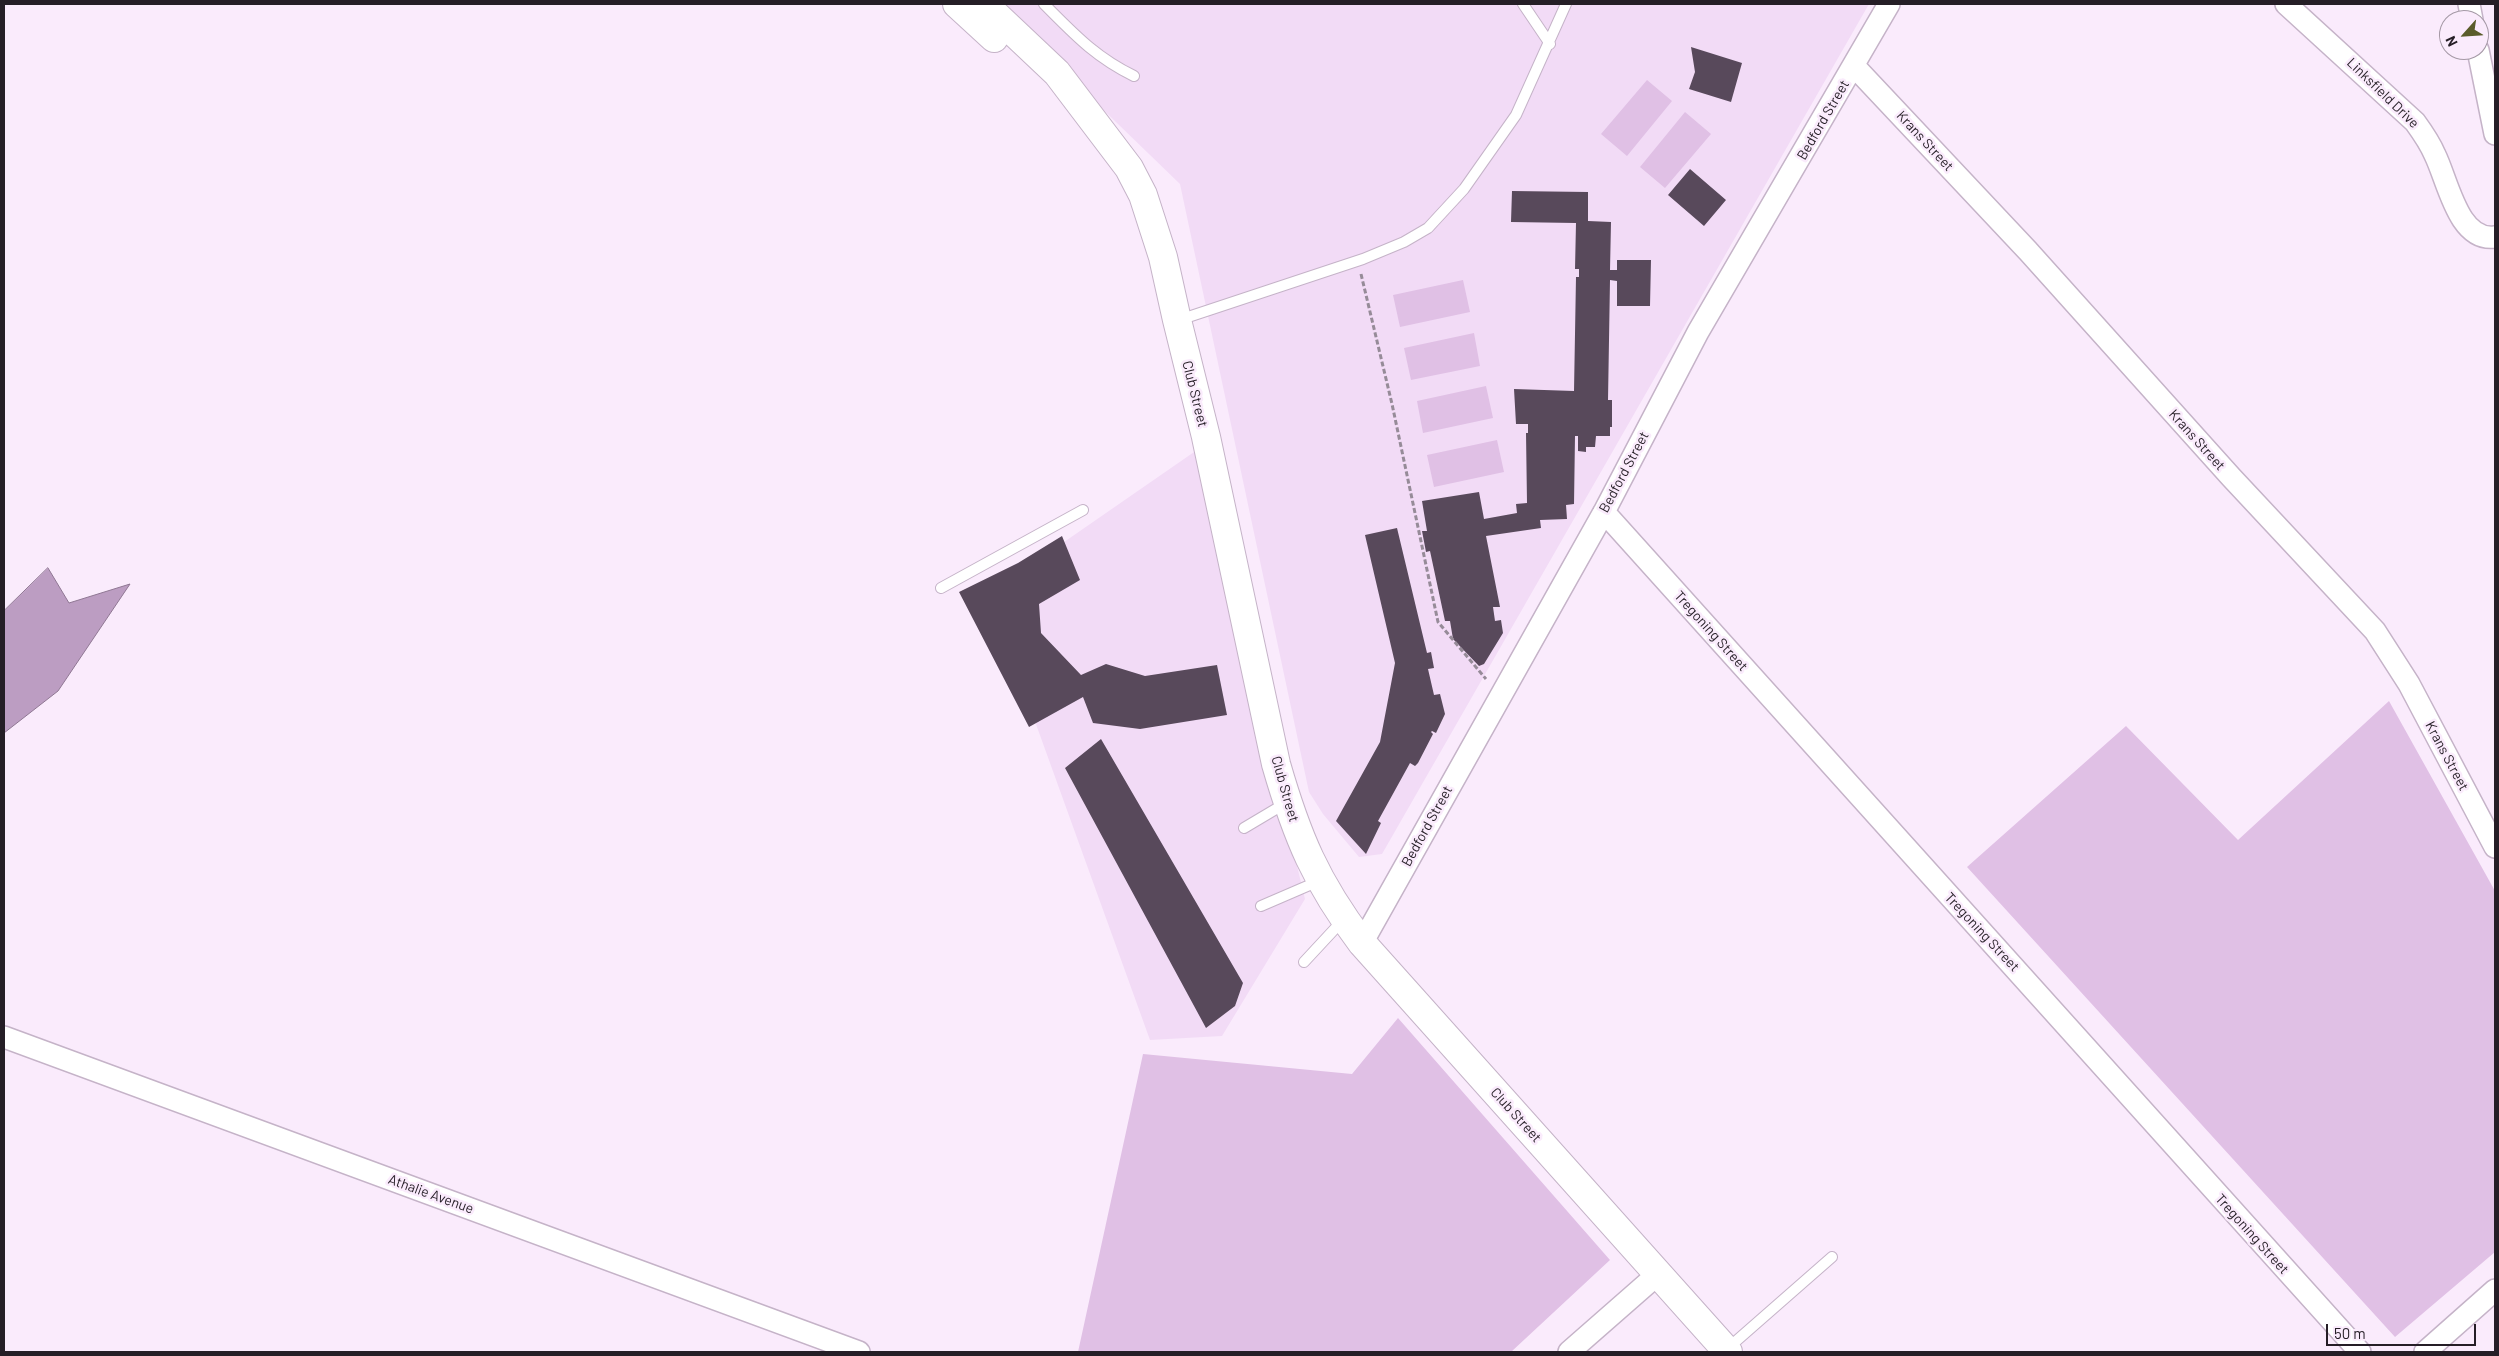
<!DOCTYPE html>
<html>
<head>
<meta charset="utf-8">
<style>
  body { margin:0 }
  #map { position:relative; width:2499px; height:1356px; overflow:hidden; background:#faebfc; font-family:Barlow,sans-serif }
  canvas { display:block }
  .frame { position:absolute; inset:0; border:5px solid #251e26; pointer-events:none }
  .north { position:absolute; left:2439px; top:10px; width:50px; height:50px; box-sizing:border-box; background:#faebfc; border:1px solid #a599a6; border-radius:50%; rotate:244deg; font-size:14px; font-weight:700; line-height:20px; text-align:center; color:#251e26 }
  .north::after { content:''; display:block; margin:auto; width:18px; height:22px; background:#5a5c2a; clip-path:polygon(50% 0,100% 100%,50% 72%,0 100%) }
  .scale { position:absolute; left:2326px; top:1324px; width:150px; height:22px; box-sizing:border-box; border:2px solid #251e26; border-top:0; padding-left:6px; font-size:15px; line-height:18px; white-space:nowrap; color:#251e26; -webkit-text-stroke:4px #faebfc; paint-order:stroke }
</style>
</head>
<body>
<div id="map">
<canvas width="2499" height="1356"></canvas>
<div class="frame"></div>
<div class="north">N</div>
<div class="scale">50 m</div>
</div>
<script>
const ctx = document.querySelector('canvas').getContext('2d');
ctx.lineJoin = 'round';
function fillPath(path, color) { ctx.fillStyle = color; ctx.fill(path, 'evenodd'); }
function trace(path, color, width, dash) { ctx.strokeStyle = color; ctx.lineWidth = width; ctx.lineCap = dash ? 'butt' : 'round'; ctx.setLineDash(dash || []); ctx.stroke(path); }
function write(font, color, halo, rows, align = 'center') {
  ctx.font = font + ' Barlow,sans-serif'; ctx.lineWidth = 5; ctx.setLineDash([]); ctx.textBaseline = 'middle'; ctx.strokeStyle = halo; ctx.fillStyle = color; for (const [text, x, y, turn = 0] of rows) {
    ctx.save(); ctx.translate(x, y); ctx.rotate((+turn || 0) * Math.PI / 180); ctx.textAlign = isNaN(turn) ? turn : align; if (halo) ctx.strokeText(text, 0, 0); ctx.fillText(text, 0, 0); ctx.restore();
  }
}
fillPath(new Path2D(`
  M994,4H1869L1382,854L1359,857L1323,814L1309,792L1180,184Z
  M1197,450L1305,899L1222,1036L1150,1040L989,594Z`), '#f2dbf6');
fillPath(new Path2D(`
  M1647,80L1672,101L1627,156L1601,134Z
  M1685,112L1711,134L1665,188L1640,167Z
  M1463,280L1470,312L1400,327L1393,295Z
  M1474,333L1480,366L1411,380L1404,348Z
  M1486,386L1493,418L1423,433L1417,401Z
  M1497,440L1504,472L1434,487L1427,455Z
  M2389,701L2495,891V1252L2395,1337L1967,867L2126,726L2238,840Z
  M1398,1018L1610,1260L1511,1352H1078L1143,1054L1352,1074Z`), '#e0c0e5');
const water = new Path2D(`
  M48,568L69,603L130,584L58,691L4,733V611Z`);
fillPath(water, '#bc9dc2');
trace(water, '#8f7793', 1);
fillPath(new Path2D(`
  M1691,47L1742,63L1731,102L1689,89L1695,72Z
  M1690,169L1726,200L1704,226L1668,195Z
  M1512,191L1588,192V221L1611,222L1610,270H1617V260H1651L1650,306H1617V281L1610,280L1608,400H1612V427H1610V436H1596L1595,447H1586V452L1578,451V436H1575L1574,504L1566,505L1567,519L1540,520L1541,528L1486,536L1500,607H1493L1495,621L1501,620L1503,633L1484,664L1479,666L1453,639L1450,621H1445L1430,551L1426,552L1422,531H1427L1422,501L1479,492L1484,519L1517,513L1516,504L1527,503L1526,433H1528V424H1516L1514,389L1574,391L1576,277H1579V269H1575L1576,223L1511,222Z
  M1397,528L1427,653L1431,652L1434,668L1428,669L1434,695L1440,694L1445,714L1436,733L1432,731L1431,732L1433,734L1418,763L1415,766L1410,763L1378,821L1381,823L1366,854L1336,821L1380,742L1395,663L1365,535Z
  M1062,536L1080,580L1039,604L1041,633L1081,675L1106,664L1145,676L1217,665L1227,715L1140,729L1093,723L1083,697L1029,727L959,592L1018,563Z
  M1101,739L1243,983L1235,1006L1206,1028L1065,768Z`), '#58495b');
const lane = new Path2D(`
  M1044,4C1074,34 1095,57 1134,76
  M1523,4L1550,44
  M1179,320L1363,259L1404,242L1428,228L1464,189L1516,115L1566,4
  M941,588L1083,510
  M1244,828L1286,803
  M1261,906L1319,881
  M1304,962L1343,920
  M1727,1349L1832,1257`);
const street = new Path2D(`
  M2286,4L2415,122C2423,133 2430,143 2435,155C2448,181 2458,242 2495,237
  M2469,4L2472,20
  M2478,50L2495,134
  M1854,66L2028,251L2231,477L2375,631L2409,684L2495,847
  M1604,512L2360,1352
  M1362,943L1604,512L1698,332L1889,4
  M4,1037L859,1352
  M1569,1352L1658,1274
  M2425,1352L2495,1290`);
const secondary = new Path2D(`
  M957,4L994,38
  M984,4L1057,73L1129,168L1143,195L1163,257L1177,320L1206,437L1276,764C1297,837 1316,882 1362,943L1728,1352`);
trace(lane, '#c5b3c8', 12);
trace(street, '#c5b3c8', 24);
trace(secondary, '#c5b3c8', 30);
trace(new Path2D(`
  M1361,274L1392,404L1438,622L1486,679`), '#968b98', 3, [5, 2.5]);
trace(lane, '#fff', 10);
trace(street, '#fff', 21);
trace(secondary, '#fff', 28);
write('14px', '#251e26', '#faebfc', [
  ["Linksfield Drive",2383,93,44],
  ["Bedford Street",1823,120,-60],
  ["Krans Street",1925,141,47],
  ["Club Street",1195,394,76],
  ["Krans Street",2197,440,48],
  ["Bedford Street",1624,472,-62],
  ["Tregoning Street",1711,631,48],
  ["Krans Street",2447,756,62],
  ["Club Street",1285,789,74],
  ["Bedford Street",1427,826,-61],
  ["Tregoning Street",1982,932,47],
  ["Club Street",1516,1115,48],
  ["Athalie Avenue",431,1194,20],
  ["Tregoning Street",2252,1234,48]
]);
</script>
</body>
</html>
